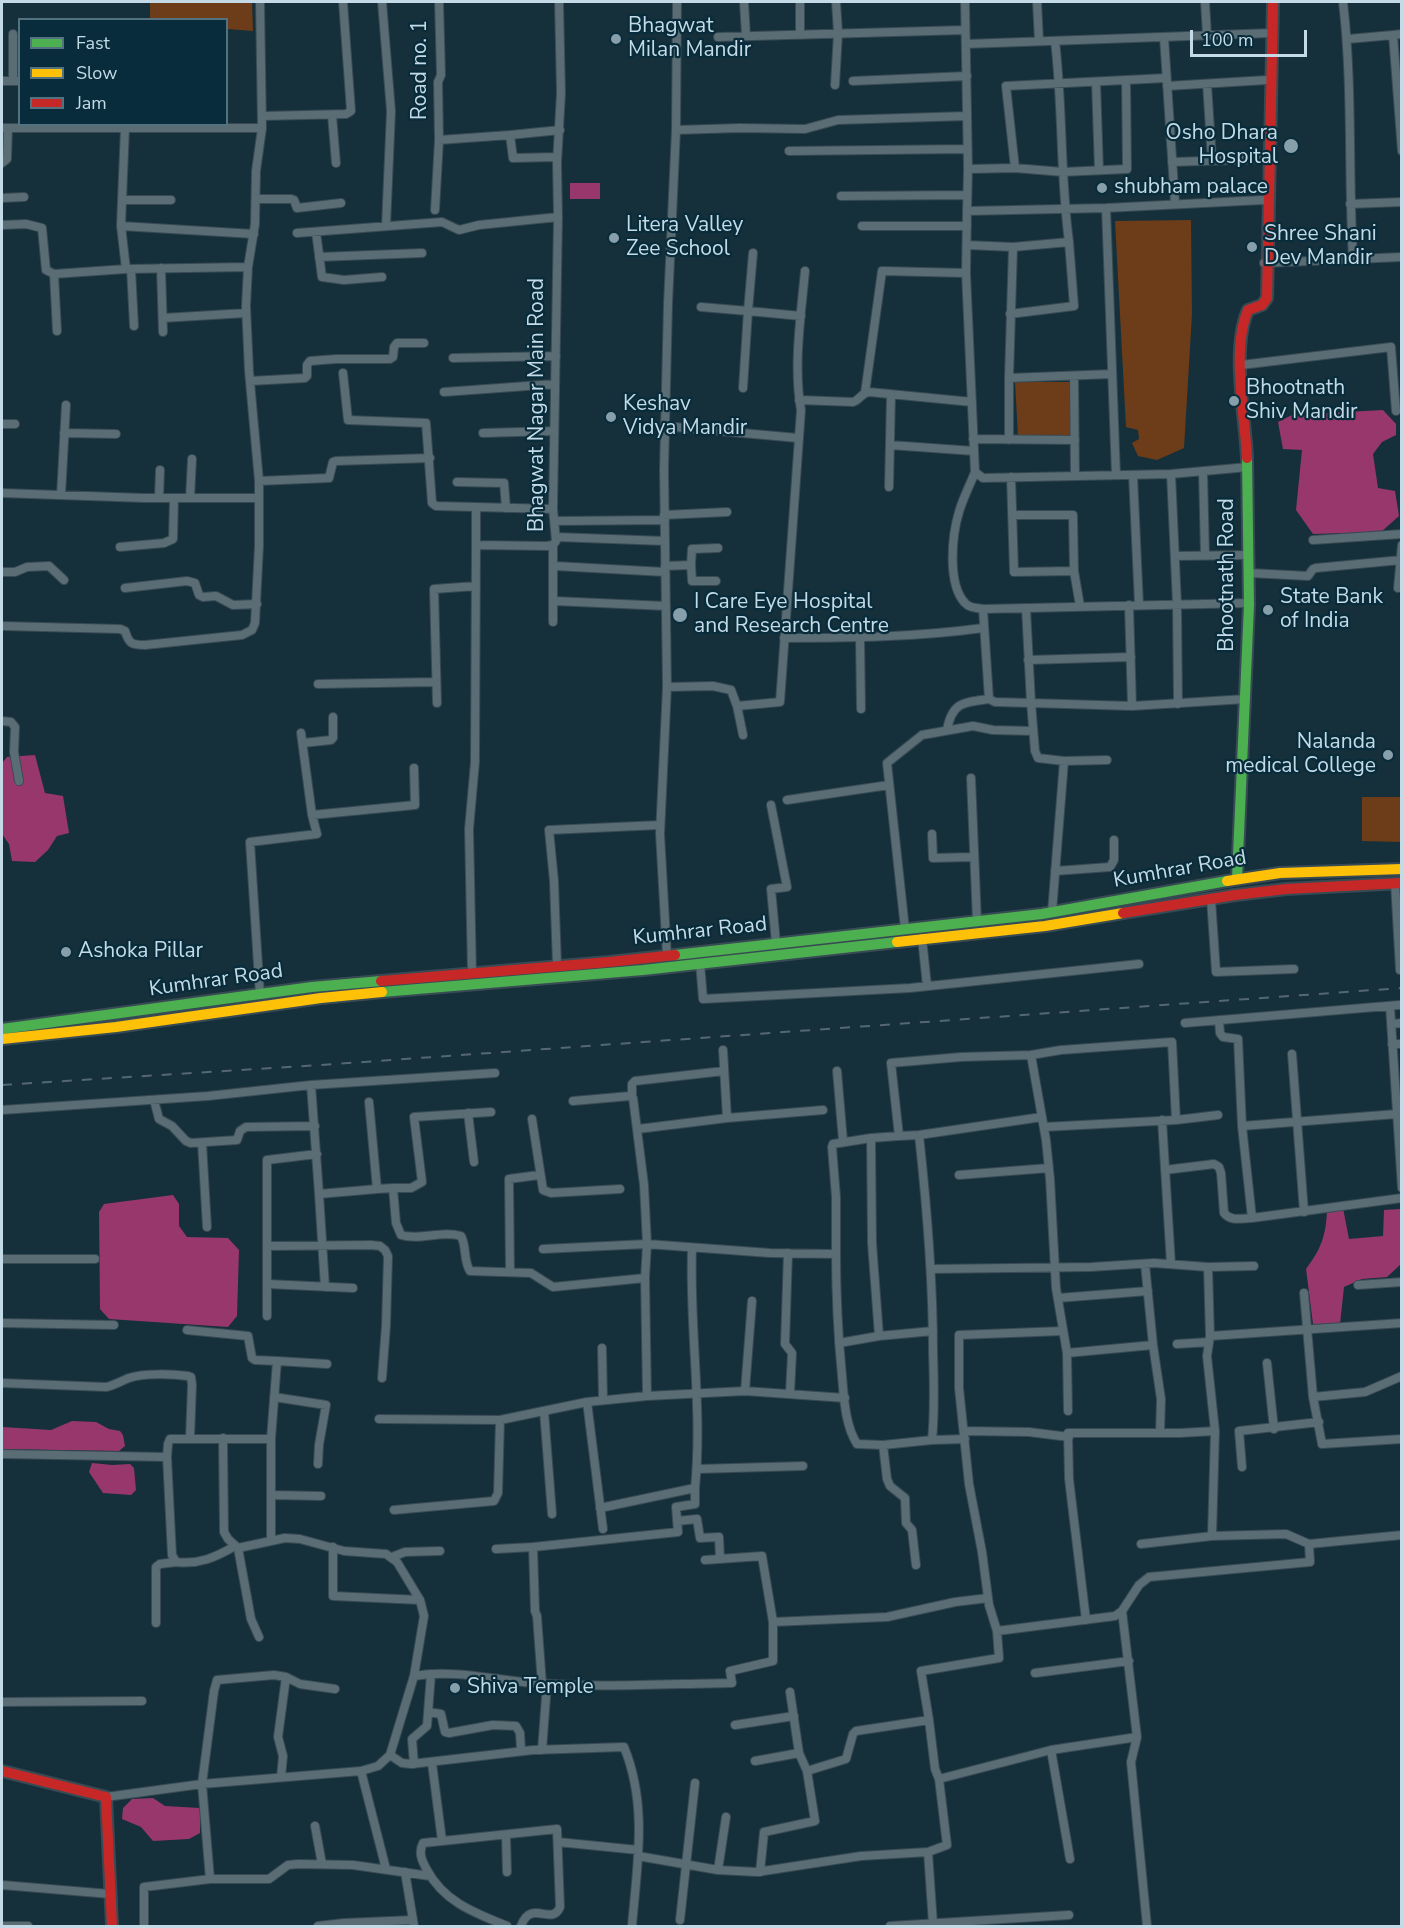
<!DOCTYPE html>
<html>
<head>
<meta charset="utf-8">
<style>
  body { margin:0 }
  #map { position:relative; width:1403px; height:1928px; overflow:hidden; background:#15303b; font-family:"Nunito Sans",sans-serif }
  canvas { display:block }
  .frame { position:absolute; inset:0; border:3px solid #c4dbe7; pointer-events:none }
  .legend { position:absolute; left:18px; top:18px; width:210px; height:108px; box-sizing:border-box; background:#082c3b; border:2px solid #537280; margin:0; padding:8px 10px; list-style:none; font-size:18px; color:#c4dbe7 }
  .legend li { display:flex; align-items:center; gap:12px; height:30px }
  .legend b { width:30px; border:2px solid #537280 }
  .scale { position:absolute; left:1190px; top:30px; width:117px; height:27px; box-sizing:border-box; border:3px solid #c4dbe7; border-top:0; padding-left:8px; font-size:18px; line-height:21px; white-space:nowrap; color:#c4dbe7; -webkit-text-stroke:4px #082c3b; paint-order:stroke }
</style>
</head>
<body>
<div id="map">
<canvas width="1403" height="1928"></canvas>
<div class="frame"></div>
<ul class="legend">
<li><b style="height:8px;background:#4caf50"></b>Fast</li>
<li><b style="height:8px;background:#ffc107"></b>Slow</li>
<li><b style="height:8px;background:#c62828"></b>Jam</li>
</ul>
<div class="scale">100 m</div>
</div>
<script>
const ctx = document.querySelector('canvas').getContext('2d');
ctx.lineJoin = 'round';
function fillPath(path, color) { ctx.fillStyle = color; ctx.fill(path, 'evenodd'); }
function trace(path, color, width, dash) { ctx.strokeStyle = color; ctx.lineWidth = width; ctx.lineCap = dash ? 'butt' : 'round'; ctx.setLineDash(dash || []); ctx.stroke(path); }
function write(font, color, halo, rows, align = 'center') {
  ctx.font = font + ' "Nunito Sans",sans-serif'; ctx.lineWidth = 4.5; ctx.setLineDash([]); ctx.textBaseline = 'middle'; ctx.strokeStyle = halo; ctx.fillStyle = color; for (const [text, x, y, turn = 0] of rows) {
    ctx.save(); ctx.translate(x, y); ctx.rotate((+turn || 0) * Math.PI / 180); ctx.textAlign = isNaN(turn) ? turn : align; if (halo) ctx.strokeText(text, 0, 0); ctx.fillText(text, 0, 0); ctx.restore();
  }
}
fillPath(new Path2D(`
  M150,2H252L253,31L227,29L226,20L150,19Z
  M1191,220L1192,314L1184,448L1157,460L1138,456L1132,443L1139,439L1138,430L1126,427L1115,221Z
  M1015,382H1070V436H1018Z
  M1362,797H1401L1400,842L1362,841Z`), '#6d3c18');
fillPath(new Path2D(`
  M570,183H600V199H570Z
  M1383,410L1396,424V435L1382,442L1373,454L1378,488L1395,491L1399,516L1381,532L1313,534L1296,510L1302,450L1283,449L1278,422L1292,415Z
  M35,755L45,793L63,796L69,833L57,836L48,850L35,862L12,861L9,844L2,834V763L7,757Z
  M173,1195L179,1204V1226L187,1237L228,1238L239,1250L237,1316L228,1327L109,1319L100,1309L99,1212L104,1204Z
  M1343,1208L1349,1239L1383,1236L1384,1210L1400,1209L1402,1215L1401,1264L1387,1277L1362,1279L1344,1287L1340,1324H1313L1306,1269C1321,1249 1326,1236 1327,1210Z
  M72,1421L96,1422L109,1429L120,1431L123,1435L125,1446L119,1451L2,1449V1427L51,1430Z
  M92,1463L112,1465L130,1464L134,1468L136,1490L131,1495L103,1493L89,1472Z
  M153,1798L165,1806L200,1808V1833L189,1839L153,1841L141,1827L122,1819L123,1808L132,1799Z`), '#97376c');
const street = new Path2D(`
  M382,2L391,111L386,226
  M744,2L746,36
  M965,2L968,169L1015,168L1006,86L1166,78
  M1037,2L1039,41
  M1205,2L1207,35
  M1343,2C1353,87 1348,173 1353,259
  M1402,34L1393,35L1402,151
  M800,35V2
  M718,37L965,30
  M1164,37L1175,203
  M1348,39L1393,35
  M1055,41C1063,108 1060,175 1069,242L1013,247L1009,378L1112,374
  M966,44L1272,33
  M2,81H20
  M13,81V34
  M853,81L967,76
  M1096,82L1099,170
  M1207,84L1212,160
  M835,85L838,33L836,2
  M1167,86L1267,80
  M332,115L336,163
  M263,116L346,114L351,111L343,2
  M2,128H262
  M676,130L740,128L805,129L838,120L967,116
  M439,140L510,135
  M789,151L967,149
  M557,157L513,158L510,135L560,130
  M1172,162L1264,159
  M2,163L7,159L8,128
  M1015,168L1063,172L1127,169L1126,80
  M841,196L967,195
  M2,198L24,197
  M257,199H291L294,200L297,208L341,203
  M122,200L125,128
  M1350,204L1402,202
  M1106,208L1116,475
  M435,210L439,140L438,82L441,75L439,2
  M967,211L968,169
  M2,225L26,224L42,228L46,270L54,274L126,269L248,267
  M121,226L254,234
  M862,226H967
  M316,232L322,277L344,280L382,277
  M297,233L442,222L459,230L479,225L558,217
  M967,245L1013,247
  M319,257L422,253
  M1264,263L1402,257
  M161,268L163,332
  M126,269L121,226L122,200H171
  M131,269L134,326
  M54,274L57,331
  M701,307L748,311L753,253
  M1010,314L1074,306L1069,242
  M163,318L246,313
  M453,358L556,356
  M1241,365L1391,347L1396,411
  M343,373L348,420L426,423L432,503L436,506L476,507
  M1074,376L1075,476
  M1009,378V440
  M250,381L305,378L307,376V365L310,361L336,359H390L393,357L394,347L397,343H424
  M743,388L748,311L801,316
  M444,392L555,384
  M865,393L882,271L966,273
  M799,400L853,402C860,400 861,393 869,392L972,402
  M2,424H15
  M664,426L798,438
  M64,433L116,434
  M483,433L554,431
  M973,439L1075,440
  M890,445L974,451
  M1248,467L1171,474L983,478L975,472L966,273L967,211L1106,208L1263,200L1269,202
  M1203,471L1205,556
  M975,472C970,485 963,498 959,512C952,535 947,584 965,603C969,608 977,608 983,609L1250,603
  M1171,474L1177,604L1178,704
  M1133,475L1139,605
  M1011,477L1014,572L1074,571L1080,606
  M259,481L329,478L333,462L336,461L430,458
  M457,482L504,483L506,508
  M889,487L891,395
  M2,493L144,498H259
  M61,495L66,405
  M159,498L160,470
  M190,498L192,459
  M664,515L727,512
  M1012,515H1073L1074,571
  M555,521L665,520
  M556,537L665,541
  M1313,540L1402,534
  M476,545V507L553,509
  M120,547L164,543L173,539L174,498
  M1175,556L1249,555
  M691,565L692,581H716
  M555,566L665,572
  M665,566L691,565L692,549L718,548
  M2,572H15L27,567L49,566L64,580
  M1250,573L1308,576L1313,569L1316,568L1401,560
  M125,588L187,581L195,583L199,595L203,597L216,596L233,605L257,604
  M1398,588L1402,545
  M554,601L666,606
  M1129,605L1132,706L1246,699
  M1026,608L1031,703L1132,706
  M983,609L989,699L995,702L1031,703L1035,751L1038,758L1064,761L1107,760
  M553,622V545
  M2,626L120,629L125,631C129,644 132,645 145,645L242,635L252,630L255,623L259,546V481L249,371L246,306L248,267L255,224L256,171L262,128L260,2
  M784,638C851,638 917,637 983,628
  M860,638L861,709
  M1028,660L1131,657
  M318,684L436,682
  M667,687L713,686L731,690L737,706L743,735
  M437,703L434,589L476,586
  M737,706L780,702L801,410C793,366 801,315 805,271
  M2,721L11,722L15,727L14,752L19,781
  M947,730C952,702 964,702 989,699
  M303,743L331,740L333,738V717
  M971,778L977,921
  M787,800L889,785
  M771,805L787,887L771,889L776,943
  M312,815L415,805L414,768
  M932,834L933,858L973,857
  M1055,871L1110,867L1114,860V840
  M1395,883L1400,970
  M1211,899L1216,972L1294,969
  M1052,912L1064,761
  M905,929L887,763L922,735L973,726L993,730L1033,731
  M922,938L927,986
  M667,956L660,834L667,687L664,469L668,304L676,130L677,2
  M700,963L703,999L910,988L1139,964
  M557,965L554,881L549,830L660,825
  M472,974L469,829L475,762L476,545L547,546L553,545L556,541L553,509L558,217L557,163L561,93L559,2
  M260,995L250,842L317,834L312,815L301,733
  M1390,1006L1402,1188
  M1219,1020L1220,1033L1223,1037L1238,1039L1242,1126L1252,1218L1402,1198
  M1185,1023L1399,1005
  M1392,1024L1402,1023
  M1392,1044H1402
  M723,1050L727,1118
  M1292,1054L1304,1212
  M1031,1055L1061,1050L1172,1042L1176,1120
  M837,1071L843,1141
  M632,1097V1084L635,1081L724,1071
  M154,1100L159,1119L172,1126L186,1141L191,1143L237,1140L240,1131L246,1127L315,1126
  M369,1102L377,1189L393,1188L396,1223L401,1235C420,1241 441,1230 461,1236C467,1247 463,1260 470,1271L531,1273L553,1287L645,1278L647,1244L770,1253L836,1254C836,1295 838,1335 842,1376C844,1398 845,1425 857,1444L883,1445L932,1440C935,1411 934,1382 933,1352C933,1279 927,1208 919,1135L899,1136L891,1063L961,1057L1031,1055L1046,1140L1050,1179L1056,1288L1067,1353L1068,1411
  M2,1110L208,1096L311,1085
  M468,1113L474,1162
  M532,1119L543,1190L551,1193L620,1189
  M1162,1120L1171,1264
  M1242,1126L1397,1114
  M1044,1127L1176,1120L1218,1115
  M638,1129L727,1118L823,1110
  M919,1135L1042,1117
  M202,1143L207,1227
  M1165,1170L1214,1164L1219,1167L1221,1173L1224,1213C1231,1222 1242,1218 1252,1218
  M959,1175L1049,1168
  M393,1188H411L422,1182L414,1117L491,1112
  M377,1189L319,1194L311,1085L495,1073
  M319,1194L325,1287
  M268,1246L371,1245L380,1246L385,1250L388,1256L386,1326L382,1378
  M543,1249L647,1244L644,1185L633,1098L630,1096L573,1101
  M788,1253L785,1344L792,1353L790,1393
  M836,1254V1197L832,1147L833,1144L871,1138
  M2,1259H95
  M1145,1264L1153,1345L1161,1399L1160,1433
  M931,1269L1091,1267L1154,1263L1208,1267
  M510,1272L509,1179L539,1175
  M645,1278L647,1396
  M267,1284L353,1288
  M1358,1285L1402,1282
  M1304,1293L1313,1397L1322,1444L1402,1439
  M1058,1298L1148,1291
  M267,1316V1160L317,1154
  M2,1323L114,1325
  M187,1330L248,1336L252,1358L255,1360L277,1361
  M1063,1331L959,1335V1388L969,1484L982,1552L989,1605L997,1631L1115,1616L1122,1611
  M879,1336L933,1331
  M1210,1336L1208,1267L1254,1266
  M839,1343L879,1336L872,1243L871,1138L899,1136
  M1177,1344L1209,1342
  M602,1348L603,1399
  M1067,1353L1153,1345
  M1267,1363L1274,1429
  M2,1383L106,1387C115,1385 121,1381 129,1378C143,1373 173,1374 188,1376L191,1377L192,1385L190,1438
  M745,1391L752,1301
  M274,1397L326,1405L319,1445L318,1464
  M1313,1397L1365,1392L1402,1376
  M544,1411L552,1514
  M379,1419L500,1420L587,1402
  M964,1431L1029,1432L1069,1437
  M1215,1431L1212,1536L1286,1534L1309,1544L1402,1535
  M223,1438L224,1532L228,1539L238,1548L251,1619L259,1637
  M271,1439L277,1361L327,1364
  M932,1440L965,1439
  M883,1445L887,1479L890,1486L905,1498L906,1523L912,1530L916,1565
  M2,1454L167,1457
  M1242,1467L1239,1431L1319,1422
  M697,1469L803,1466
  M271,1495L321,1496
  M600,1508L695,1488C703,1408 689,1328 692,1248
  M394,1510L494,1501L498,1493L500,1420
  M677,1521L697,1519L700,1538L719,1537L720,1559
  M603,1529L587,1402L647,1396L745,1391L845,1398
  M1141,1544L1212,1536
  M235,1546C216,1557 199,1565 176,1562L172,1555L167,1457L168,1444L170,1439H271V1541
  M333,1547V1596L420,1600
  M533,1547L678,1532L676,1507L695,1504V1488
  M496,1549L533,1547L535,1611L537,1616L542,1684
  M392,1557L405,1552L440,1551
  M705,1560L762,1556L773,1622
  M1086,1620L1069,1479L1068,1433H1180L1215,1431L1207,1356L1210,1336L1402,1323
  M156,1623V1567L160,1564L176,1562
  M1035,1673L1129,1661
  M414,1676C454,1669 494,1680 534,1683C599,1688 666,1684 732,1683L730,1671L773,1661V1622L887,1617L955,1602L988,1598
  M790,1692L799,1753L807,1771
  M2,1702L142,1701
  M428,1712L441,1714L445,1732L449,1733L493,1725L516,1726L520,1733L521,1751
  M929,1720L935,1769L939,1779L1051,1750L1137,1737
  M735,1725L794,1716
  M542,1750L547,1684
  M1051,1750L1070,1859
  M390,1755L402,1763L411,1764L533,1750L624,1747C648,1805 637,1866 632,1926
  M755,1761L799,1753
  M432,1763L442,1841
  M414,1764L412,1739L427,1726L431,1674
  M361,1771L386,1869
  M281,1777L283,1756L278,1737L286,1677
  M106,1797L202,1784L361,1771L378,1766L390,1755L414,1676L424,1616L420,1600L397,1562L386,1554L344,1551L300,1539L285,1538L238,1548
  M315,1826L322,1864
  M506,1836L507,1872
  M558,1842L638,1850
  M928,1852L947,1845L939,1779
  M638,1856L718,1870L757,1872L861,1856L928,1852L933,1924
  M718,1870L726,1817
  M405,1872L414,1926
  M760,1872L764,1832L815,1821L807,1771L846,1759L853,1734L856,1731L929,1720L921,1671L999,1658L997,1631
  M210,1879L202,1784L214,1691L217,1680L274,1675L286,1677L300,1684L335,1689
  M2,1885L110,1894
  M680,1920L695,1783
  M2,1926H28
  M144,1926V1887L210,1879H269L288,1865L298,1864L353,1865L430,1876
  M318,1926L344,1923L413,1920
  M507,1926C475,1913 444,1902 427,1870C422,1861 418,1853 423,1843L557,1829L560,1907C552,1927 531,1898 521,1926
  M890,1926L1069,1915
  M1147,1926L1131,1762L1137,1737L1122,1611L1139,1585L1149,1577L1310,1562L1309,1544`);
const fast = new Path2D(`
  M1237,879L1249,605L1247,458
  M675,955L1042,914L1227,881
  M382,992L643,970L897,942
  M2,1029L312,987L381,981`);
const slow = new Path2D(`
  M1227,881L1280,873L1402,869
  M897,942L1045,926L1123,913
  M2,1039L116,1027L321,998L382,992`);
const jam = new Path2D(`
  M1247,458C1245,415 1231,349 1248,310L1262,305L1267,298L1273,2
  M1123,913L1235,895L1286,889L1402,883
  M381,981L609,962L675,955
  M2,1771L106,1797L112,1926`);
trace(street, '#384b54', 10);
trace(fast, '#384b54', 14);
trace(slow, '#384b54', 14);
trace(jam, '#384b54', 14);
trace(street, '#5a6c74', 8);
trace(fast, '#4caf50', 10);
trace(slow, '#ffc107', 10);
trace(jam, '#c62828', 10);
trace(new Path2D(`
  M2,1085L321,1065L1402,988`), '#556770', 2, [10, 10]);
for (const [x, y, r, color] of [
  [616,39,6,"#879fab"],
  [1291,146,8,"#879fab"],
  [1102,188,6,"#879fab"],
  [614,238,6,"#879fab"],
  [1252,247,6,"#879fab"],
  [1234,401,6,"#879fab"],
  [611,417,6,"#879fab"],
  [1268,610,6,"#879fab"],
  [680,615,8,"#879fab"],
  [1388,755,6,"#879fab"],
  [66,952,6,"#879fab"],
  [455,1688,6,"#879fab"]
]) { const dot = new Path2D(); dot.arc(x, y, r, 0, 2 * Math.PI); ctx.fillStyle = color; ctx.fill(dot); trace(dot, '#082c3b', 2); }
write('21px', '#c4dbe7', '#082c3b', [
  ["Bhagwat",628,27],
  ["Milan Mandir",628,51],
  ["Osho Dhara",1278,134,"right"],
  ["Hospital",1278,158,"right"],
  ["shubham palace",1114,188],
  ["Litera Valley",626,226],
  ["Zee School",626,250],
  ["Shree Shani",1264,235],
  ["Dev Mandir",1264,259],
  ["Bhootnath",1246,389],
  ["Shiv Mandir",1246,413],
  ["Keshav",623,405],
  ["Vidya Mandir",623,429],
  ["State Bank",1280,598],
  ["of India",1280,622],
  ["I Care Eye Hospital",694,603],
  ["and Research Centre",694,627],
  ["Nalanda",1376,743,"right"],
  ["medical College",1376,767,"right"],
  ["Ashoka Pillar",78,952],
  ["Shiva Temple",467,1688]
], 'left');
write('21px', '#c4dbe7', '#082c3b', [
  ["Road no. 1",421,70,-90],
  ["Bhagwat Nagar Main Road",538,405,-90],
  ["Bhootnath Road",1228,575,-90],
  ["Kumhrar Road",1180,870,-10],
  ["Kumhrar Road",700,932,-6],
  ["Kumhrar Road",216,981,-8]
]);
</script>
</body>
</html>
